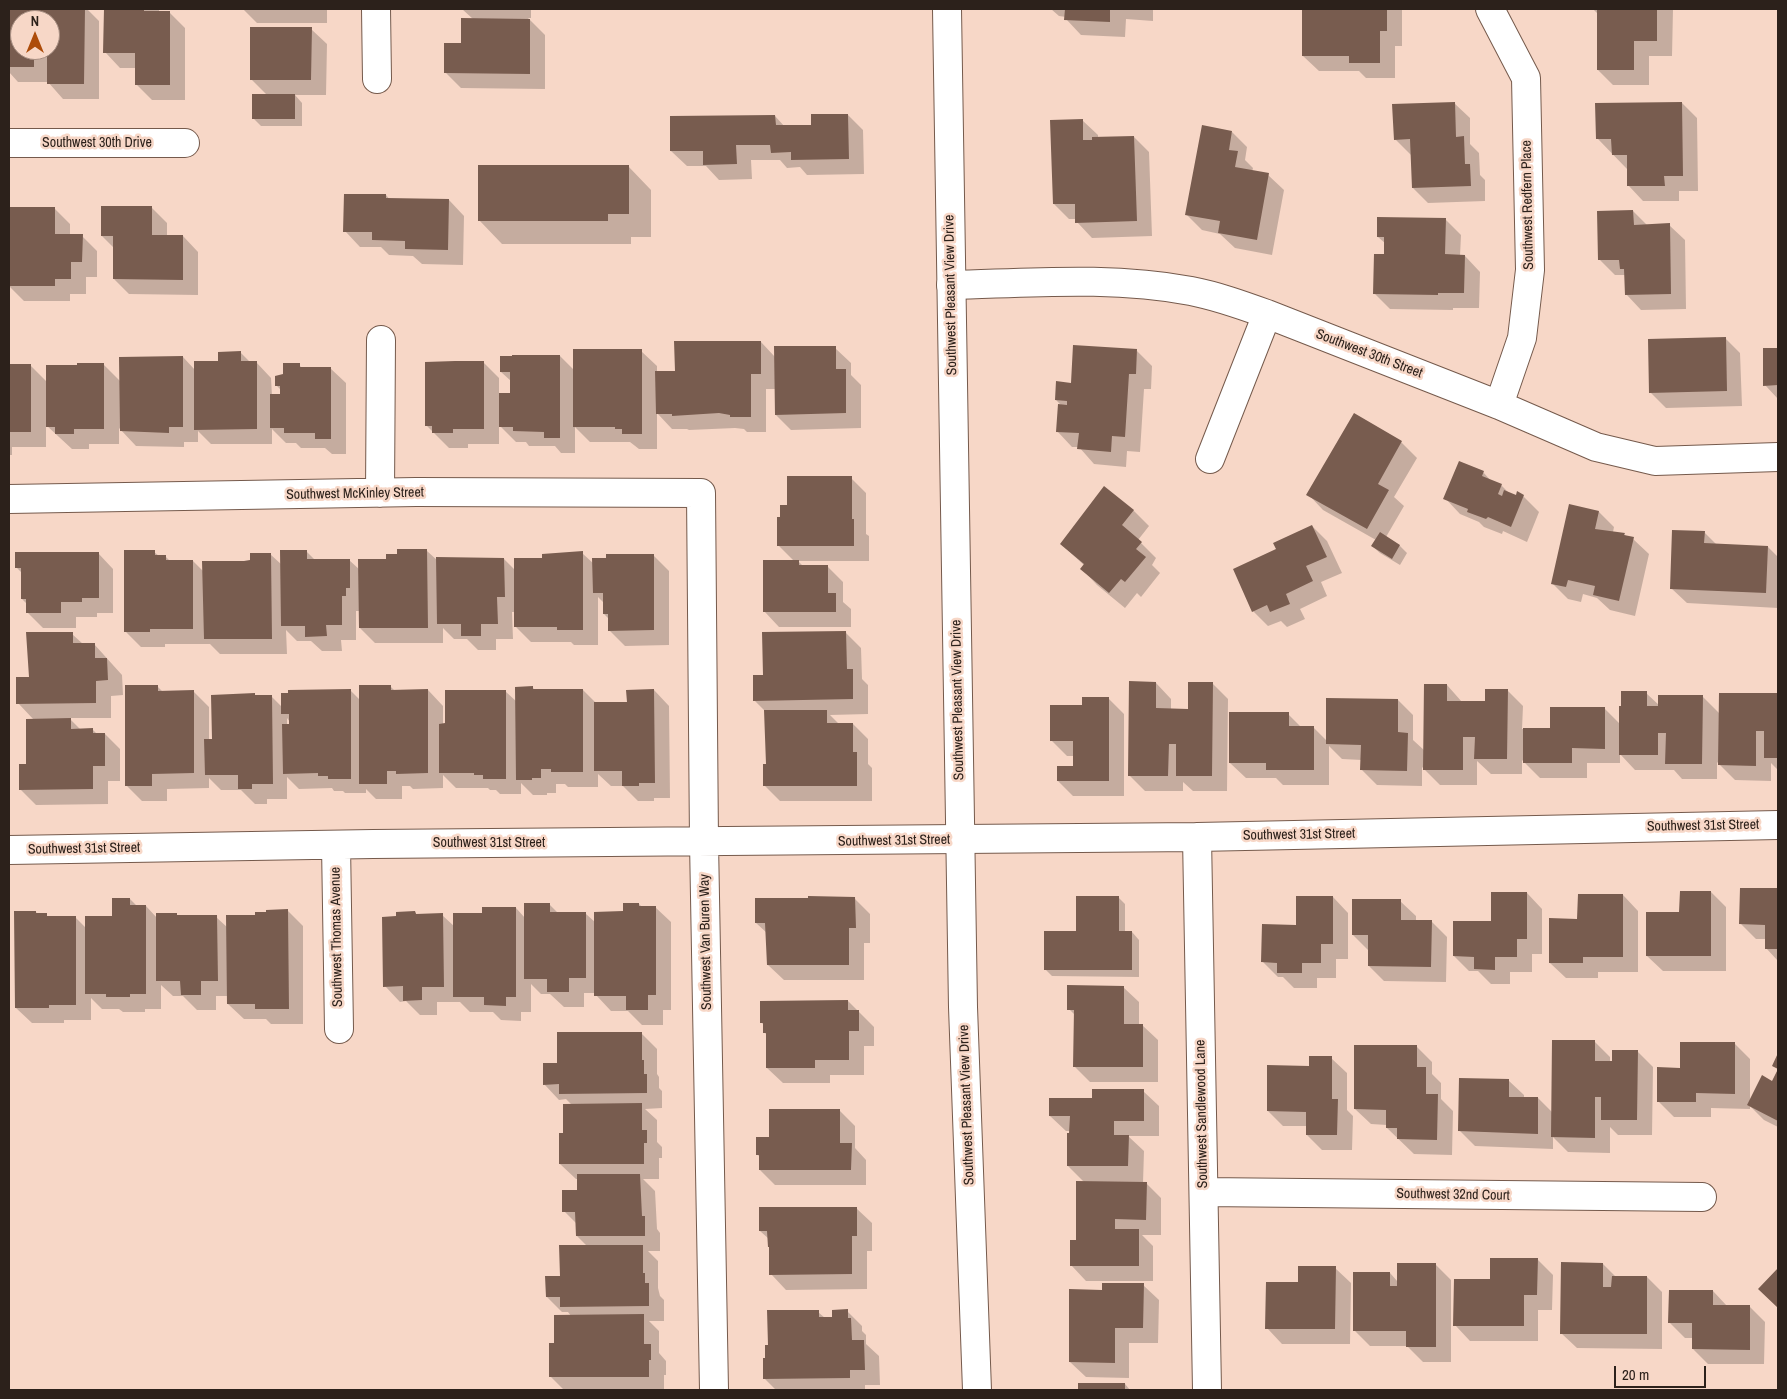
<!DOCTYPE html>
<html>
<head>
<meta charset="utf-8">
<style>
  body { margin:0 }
  #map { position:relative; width:1787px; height:1399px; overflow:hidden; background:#f7d7c7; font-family:"Archivo Narrow",sans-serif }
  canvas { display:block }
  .frame { position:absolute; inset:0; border:10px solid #2c211b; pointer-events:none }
  .north { position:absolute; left:10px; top:10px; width:50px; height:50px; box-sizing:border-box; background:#f7d7c7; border:1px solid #a68e82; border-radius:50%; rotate:0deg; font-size:14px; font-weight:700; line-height:20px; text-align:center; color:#2c211b }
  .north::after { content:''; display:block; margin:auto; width:18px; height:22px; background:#ad4c0a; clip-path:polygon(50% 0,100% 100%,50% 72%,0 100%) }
  .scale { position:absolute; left:1614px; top:1366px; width:92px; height:22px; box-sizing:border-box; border:2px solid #2c211b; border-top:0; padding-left:6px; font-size:15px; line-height:18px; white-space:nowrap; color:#2c211b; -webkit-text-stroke:4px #f7d7c7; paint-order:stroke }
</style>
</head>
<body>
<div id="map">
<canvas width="1787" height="1399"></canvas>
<div class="frame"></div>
<div class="north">N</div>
<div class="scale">20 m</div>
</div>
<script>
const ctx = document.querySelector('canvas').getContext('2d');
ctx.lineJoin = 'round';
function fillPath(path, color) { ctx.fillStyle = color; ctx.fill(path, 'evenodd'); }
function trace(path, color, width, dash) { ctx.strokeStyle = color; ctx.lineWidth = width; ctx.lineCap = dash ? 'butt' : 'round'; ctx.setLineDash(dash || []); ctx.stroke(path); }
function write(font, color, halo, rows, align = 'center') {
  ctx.font = font + ' "Archivo Narrow",sans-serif'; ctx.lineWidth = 5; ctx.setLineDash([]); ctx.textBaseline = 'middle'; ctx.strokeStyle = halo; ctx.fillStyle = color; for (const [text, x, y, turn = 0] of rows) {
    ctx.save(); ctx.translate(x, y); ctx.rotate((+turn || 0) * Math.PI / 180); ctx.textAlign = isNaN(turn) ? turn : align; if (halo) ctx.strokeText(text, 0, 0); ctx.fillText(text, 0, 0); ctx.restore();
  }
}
fillPath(new Path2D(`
  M9,9H87L99,21V99H63L48,82H18L9,72ZM20,20H50V50H20Z
  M105,9H159V13H170L185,28V100H152L136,84V68H120L105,52Z
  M243,9H327V23H257Z
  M462,9H531V18H528L545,35V89L461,88L446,73L463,45L473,19Z
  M1051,9H1153V21L1126,19L1125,37L1081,35L1066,19V17L1059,16Z
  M1351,9H1402V46H1395V78H1366L1359,71H1319L1303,56Z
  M1593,9H1673L1672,56H1649V85H1613L1598,70V14Z
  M311,29L327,44L326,95H295L302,103V126H261L253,118L267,95L251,79Z
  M1454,103L1470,118V144L1479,153L1480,175L1485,180V201L1428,203L1413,188L1411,155L1395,139Z
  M1682,103L1697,118L1698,191H1679V201H1643L1628,185V170L1597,138Z
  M848,115L863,130L864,174L807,175L800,167L787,168L780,160H751L752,179L719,180L706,166H687L671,151L775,116L785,127L812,126Z
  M1082,120L1098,135V138L1134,137L1149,152L1152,236L1092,238L1077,222L1076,219H1069L1054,204Z
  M1232,132L1247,147L1245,160L1253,168L1252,172L1268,175L1284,190L1272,255L1235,248L1220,234L1202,230L1187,215Z
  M628,166L651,190V237H631V244H502L479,220Z
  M386,195L390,200H449L464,216L463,265L422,264L413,256L389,255L381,247H360L345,231Z
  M151,207L167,223V236H183L198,252V295L129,294L114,279V248L102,236Z
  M9,209H55L70,224V235L82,236L97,251V277H86V294H70V301H24L9,286Z
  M1633,211L1647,225H1669L1685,240L1686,309L1641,310L1626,294L1625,275H1615L1600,260Z
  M1445,219L1461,235L1460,256H1465L1480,272L1479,308H1453V310L1390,309L1374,293L1385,255L1386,244L1378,237Z
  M1725,338L1740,353L1742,406L1666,408L1650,392Z
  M761,342L775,357L835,348L851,363V375L861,385V428L791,430L776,415V389H766V432H747L744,429L735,428L689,430L687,429H672L657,413V449H639L630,442H590L575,427V453H561L555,446H529L526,442H516L499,425V444H468V448H449L426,425L483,362L499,378V395H511V381L501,372L560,356L575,371L641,351L657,366V372H676Z
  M1778,349V399L1765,385L1764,350Z
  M1137,351L1152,366L1151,389H1144L1140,452L1127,451L1126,467L1094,464L1079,447H1072L1057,431L1062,406L1056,400L1072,384Z
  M240,352L250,362H256L271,378L272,396H281V390L276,385L285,375L299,365L302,368H330L346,383V454H332L325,448H301L296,443H286L272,429V444H211L198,431V442H184V447L136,446L119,428V444H89V449H72L46,425V447H12V455H9V365H30L47,382L104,365L121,382L183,357L195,370L219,363Z
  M1354,415L1401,442L1417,458L1394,497L1404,506L1386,537L1400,546L1407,553L1400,565L1380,553L1372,546L1376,540L1323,510L1308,494Z
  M1483,472L1492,482L1501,485L1510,494L1523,496L1539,512L1527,542L1503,531L1502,534L1484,527L1479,522L1460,514L1445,498Z
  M851,478L866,493V534L869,536V561H798L804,567H828L843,582V602L851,609V627H779L764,611L794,561L778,545L781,518L789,507Z
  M1570,505L1599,512L1614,527L1613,532L1624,534L1627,537L1633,539L1649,554L1635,616L1610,610L1597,598L1583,594L1581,602L1568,599L1552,583Z
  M1133,510L1149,526L1138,540L1156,558L1152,565L1160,573L1141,597L1137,593L1125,608L1097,585L1082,569L1085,566L1061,544Z
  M1312,526L1327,541L1342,573L1321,582L1327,596L1300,609L1305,619L1287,627L1281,621L1268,626L1253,611L1277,550Z
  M1704,532L1716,544L1768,547L1778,557V608L1687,603L1671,588Z
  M427,551L438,561L504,559L516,571L544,559L582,553L594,564L653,555L669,571V645L625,646L609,630V619L604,614V603L598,597V645H574L571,642H531L516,627V612H512L513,639H496V650H478L467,639H454L443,628V643H375L360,628V611H356V640H341L342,651H322L311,641H297L286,630L287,654H220L210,644H165V647H141L126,632L154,552L159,556H165L170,561H193L204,572L251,561L270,554L282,565L307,552L315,560H349L360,570L387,560Z
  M98,553L113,569V613H97V617H76V628H43L27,612V604L22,599V573L17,568Z
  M846,633L861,648L862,679L868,685V714L830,715L839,724H853L868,739V764L872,768V801H780L764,785L767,765L765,711L754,700L764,676Z
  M72,634L83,644H94L122,675L123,695L111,696V718H69L81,730H93L97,734H105L120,749V781H108V804L36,805L20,789L28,765L34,720L18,703L30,679Z
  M1156,683L1171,699V710H1189L1212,683L1228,699L1227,791H1193L1183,782V791H1145L1129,775Z
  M1447,685L1462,702H1486L1507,690L1523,706L1522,729H1551L1605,709L1620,724L1646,693L1660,706L1702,696L1720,714V694H1778V770L1771,763V781L1735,780L1717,762V779H1682L1674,770H1635L1620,754V763H1587V778H1540L1522,760V774H1491L1477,761V785H1440L1422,767V786L1377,785L1362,770V760L1342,759L1329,746V785H1283L1276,778H1246L1230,763L1288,714L1302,728H1314L1327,741L1398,700L1413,715V740L1425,751Z
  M157,686L163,692H194L209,707V741H213L255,695L256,696H271L282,707L350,690L360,700L390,686L395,691L428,690L443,706V725L505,691L517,702L532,687L535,690H583L596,703H628L654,690L669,706L670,798H654V801H638L623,786H611L598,774V787H568L565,784H556V793H547V795H533L521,783V794H500L496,790H490L488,788H456L443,775V788L413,789L410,786H402V799H376L366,789V793H345L343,791H334L332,788L299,789L287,777V799H267V804H255L241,790H221L209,778V788L167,789V801H142L127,786ZM287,718L290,722V726H287Z
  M1109,699L1124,714V796H1073L1058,781L1074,767V756H1067L1051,740L1083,706Z
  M1741,889L1778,890V961L1766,948V939H1756L1741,924Z
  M1711,892L1726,907V971H1663L1647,956L1681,914Z
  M1527,893L1542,909V954H1532V972H1510V984H1491L1478,971H1469L1454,956Z
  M1623,895L1638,911V972H1598V978H1566L1550,963L1579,920Z
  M1118,897L1125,904V932H1132L1139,940V977L1052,976L1045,969L1077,933Z
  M1333,897L1348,913V959H1336V978H1317V988H1294L1283,977H1278L1263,962L1297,926Z
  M130,899L137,906H146L157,918L216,917L228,928L256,917L287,910L303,926V1024H271L266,1019H244L228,1004V996H216V1010H197L183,996H173L161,985V1009H145V1012H123L119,1009H102L91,998V1020H64V1023H32L16,1008L36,912L38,915H46L49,918L75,917L86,928L113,918Z
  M855,899L870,914V943H864V980H784L768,965L767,933L756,923Z
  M1400,901L1416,916V921H1431L1447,937L1446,982L1384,981L1369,966V951L1353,935Z
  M639,904L642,907H655L671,922V1010H663V1025H642L628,1011H611L596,995V993H584V1007H564L550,994H541L531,984V1012H521V1021L501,1020L493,1012H470L460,1002H437V1015H420L406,1001L400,1002L385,986L397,918L415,912L417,915H442L455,927L483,914L516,908L525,918L550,905L559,914H586L596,923L624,912Z
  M1123,987L1139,1002V1025H1142L1158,1040V1082H1090L1074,1066L1075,1015L1069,1009Z
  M848,1001L874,1027V1046H864V1075H830V1083H783L767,1068V1035L765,1033L764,1025L761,1022Z
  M641,1033L657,1049V1074L659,1077V1088L662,1091V1108L645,1109L657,1120V1142L662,1147V1158H659V1179H643L655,1191L657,1229L660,1233V1251H648L658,1261V1288L660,1296L664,1300V1321H649L659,1331V1353L666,1361V1375H664V1390H564L550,1376L555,1344L571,1316L568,1312H562L547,1297L587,1246L577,1236V1224L564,1211L578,1191V1179H576L560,1164L564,1134L572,1105L566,1099L559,1100L544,1084L559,1064Z
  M1595,1042L1610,1057V1063L1637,1051L1653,1067L1652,1135H1618L1610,1127V1153L1568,1152L1553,1137V1149L1475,1146L1459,1130L1508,1080L1524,1095V1098H1538L1553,1113Z
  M1735,1044L1750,1059V1101L1773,1082L1778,1072V1127L1764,1120L1750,1106V1109L1711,1108V1117H1674L1658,1101L1681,1069Z
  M1417,1047L1432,1062V1074L1441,1083V1099L1453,1111L1452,1155L1414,1154L1387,1128V1125L1371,1124L1355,1109Z
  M1331,1058L1347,1073V1110L1353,1116L1352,1150H1322L1307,1135V1126H1283L1268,1111L1310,1067Z
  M1143,1091L1159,1106V1136H1128L1144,1151L1143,1183H1146L1161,1198V1235H1142L1153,1246V1281H1086L1071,1265L1077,1241L1085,1183L1068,1166L1070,1131H1066L1050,1116L1093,1099Z
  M839,1110L855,1126V1148L866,1160V1185H775L760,1170V1157L757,1154L770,1139Z
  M856,1208L872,1223V1251H867V1289L786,1290L771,1274V1248L769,1239L760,1231Z
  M1537,1259L1553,1275L1552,1310H1538V1341H1470L1455,1325Z
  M1603,1264L1616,1277H1647L1662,1292V1349L1577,1348L1561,1333Z
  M1436,1265L1451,1280V1362H1423L1407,1346H1370L1354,1330L1390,1273L1398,1282Z
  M1335,1268L1351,1283L1350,1344H1282L1267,1328L1299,1284Z
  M1143,1285L1159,1300L1158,1343H1129V1378L1086,1377L1070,1362L1103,1291Z
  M1713,1291L1727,1306H1749L1765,1322L1764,1364H1708L1693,1349V1338H1685L1670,1323Z
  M847,1311L862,1326V1331L866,1335V1344L879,1356L880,1385H865V1390H776L764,1378L818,1312L825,1318H833Z
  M1079,1384H1125L1130,1390H1079Z`), '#0003');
fillPath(new Path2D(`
  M9,9H85L84,84H47V55H34V67H9ZM20,20H50V50H20Z
  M104,9H144V11H170V85H135V53H103Z
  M1065,9H1110V22L1064,20Z
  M1302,9H1387V31H1380V63H1349V56H1302Z
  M1597,9H1657V41H1634V70H1597Z
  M461,18L530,19V74L444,73V43H461Z
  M250,27H312L311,80H250Z
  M252,94H295V119H252Z
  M1455,102L1456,137L1464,136L1465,164H1470L1471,186L1412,188L1410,139L1394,140L1392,104Z
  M1682,102L1683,176H1664L1665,186H1627V155H1612L1611,139H1596L1595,103Z
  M811,114H848L849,159L791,160V152L771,153L770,145H736L737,164L703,165V151H670V116L775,115L776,125H811Z
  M1083,119V140H1092V137L1134,136L1137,221L1075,223V204H1053L1050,120Z
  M1202,125L1232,131L1229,150L1238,151L1235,167L1269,173L1257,240L1218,233L1220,221L1185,215Z
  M478,165H629V214H608V221H478Z
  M344,194H386V198L449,199L448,250L405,249V241L372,240V232H343Z
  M101,206H152V235H183V280L113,279V236H101Z
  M9,207H55V234H83L82,262H71V279H55V286H9Z
  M1633,210L1634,225L1670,223L1671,294L1625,295L1624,269H1620L1619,260H1598L1597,211Z
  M1377,217L1446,218L1445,254L1465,255L1464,293H1438V295L1373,294L1374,254H1384V237H1377Z
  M1726,337L1727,391L1649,393L1648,339Z
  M674,341H761V374H751V417H730V415L719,413L672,416V414H656L655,371H675Z
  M1073,345L1137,349L1136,374H1129L1125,437L1112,436L1111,452L1077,449L1079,433L1056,432L1058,404L1067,405V401L1055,400L1056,381L1071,383Z
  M774,346H836V369H846V413L775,415Z
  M1763,348H1778V385L1763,386Z
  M573,349H642V434H622V429H615V427H573Z
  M241,351V361H257V429L194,430V361H218V352Z
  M512,355H560V438H544V432L513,431V427H499V393H510V372H500V356H512Z
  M183,356V427H169V433L120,431L119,357Z
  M455,361H484V429H453V433H432V426H425V362Z
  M77,363H104V429H74V434H55V427H46V365H77Z
  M283,363H300V367H331V439H315V433H284V428H270V394H280V386H275V376L283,374Z
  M9,364H31V432H9Z
  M1354,413L1402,441L1378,484L1389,490L1367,529L1306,495Z
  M1459,461L1484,471L1482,476L1502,484L1498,494L1502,496L1504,490L1516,495L1517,491L1524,495L1511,527L1488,517L1486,519L1467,512L1468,509L1443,499Z
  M787,476H852V519H854V546H777V517H780V505H787Z
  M1104,486L1134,510L1122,525L1142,542L1136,549L1146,557L1125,582L1121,579L1109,593L1080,569L1084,564L1060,544Z
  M1569,504L1599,511L1595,529L1625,533L1624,535L1634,537L1619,601L1593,595L1595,586L1568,580L1566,587L1551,584Z
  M1312,525L1327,557L1306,566L1313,581L1286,594L1290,604L1270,612L1267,605L1252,612L1233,569L1276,549L1273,543Z
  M1672,530L1705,531L1704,543L1768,546L1766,593L1670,589Z
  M1380,532L1400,545L1392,559L1371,546Z
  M397,549H427L428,628H359L358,559H386V554H397Z
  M124,550H155V555H166V560H193V629H150V632H124Z
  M280,550H307V559H350V588H346V596H342V625H326L327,636L305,637V626H281Z
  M583,551V630H557V627H514V558H542V554Z
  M15,552H99V598H82V602H61V613H26V599H21V568H15Z
  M250,553H271L272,639H204L202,561H244L250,560Z
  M606,554H654V630L608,631V614H603V593H593L592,558H606Z
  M436,557L504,558L505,597H497L498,624H481V636H461V624H437Z
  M763,560H799V565H828V593H836V612H763Z
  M846,631L847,669H853V699L753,701V675H763L762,632Z
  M26,632H73V643H95V658H107L108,680L96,681V703L16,704V677H29Z
  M1129,681L1156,682V708L1188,709V682H1213L1212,776H1176V744H1169L1168,776H1128Z
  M1424,684H1447V701H1485V689H1508L1507,759H1474L1475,737H1463V770H1423Z
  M125,685H158V691L194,690V773L152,774V786H125Z
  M359,685H391V690L428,689V773L396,774V771H387V784H359Z
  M533,686V689H583V772H551V769H541V778H532V780H516L515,687Z
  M351,689V779H328V776H318V773L283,774L282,724H289V714H281V693H288V690Z
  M654,689L655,783H639V786H622V771H594V702H627L626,690Z
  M445,690H506V779H483V775H474V773H439V724L445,723Z
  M1621,691H1647V706H1658V695H1703L1702,764H1665L1666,733H1658V755H1619V706H1621Z
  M255,693V695H272L273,784H252V789H238V775H205L204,739H212L211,695Z
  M1719,693H1778V758H1764V731H1756V766L1718,765Z
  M1082,697H1109V781H1057V766H1073V741H1050V705H1082Z
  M1326,698L1398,699V732L1408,733L1407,771L1360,770L1361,745L1326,744Z
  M1550,707H1605V749L1572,748V763H1523V728H1550Z
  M764,710H827V723H853V752H857V786H763V764H766Z
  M1229,712H1289V726H1314V770H1266V763H1229Z
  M71,718V729L93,728V733H105V766H93V789L19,790V764H26V719Z
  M1740,888H1778V949H1765V925L1739,924Z
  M1680,891H1711V956H1646V912H1679Z
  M1491,892H1527V939H1517V957H1495V970L1474,969V957L1453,956V921H1491Z
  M1578,894H1623V957H1583V963H1549V918L1577,919Z
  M808,896L855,897L856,928H849V965H767L765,923H755V898H808Z
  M1076,896H1119V931H1132V970H1044V931H1076Z
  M1296,896H1333V944H1321V963H1302V973H1277V963L1261,962L1262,924L1296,925Z
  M112,898H130V905H146V994H130V997H106V994H85V916H112Z
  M1352,899H1401V920H1432L1431,967L1368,966V935H1352Z
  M524,903H550V912H586V978H569V992H547V979H524Z
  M623,903H639V906H656V995H648V1010H626V996H594V912L623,911Z
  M482,907H516V997H506V1006L484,1005V997H453V913H482Z
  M288,909L289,1009H255V1004H227L226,915H255V912H266V910Z
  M14,911H36V913H47V916H76V1005H49V1008H15Z
  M415,911L416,914L443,913L444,987H422V1000L403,1001V986L383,987L382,917L396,916V912Z
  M156,913H177V915H217L218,981H201V995H181L180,981H156Z
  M1067,985L1124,986V1024H1143V1067H1073L1074,1010H1067Z
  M848,1000V1010H859V1031H849V1060H815V1068H766V1033H763V1023H760V1001Z
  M557,1032H642V1060H644V1074H647V1093L559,1094V1084L543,1085V1063H557Z
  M1552,1040H1595V1061H1612V1050H1638L1637,1120H1601V1097H1595V1138L1551,1137Z
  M1680,1042H1735V1094L1696,1093V1102H1657V1067L1680,1068Z
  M1354,1045H1417V1067H1426V1094H1438L1437,1140L1397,1139V1128H1386V1110L1354,1109Z
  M1778,1053V1121L1747,1105L1762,1075L1772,1081L1778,1069L1772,1066Z
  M1309,1056H1332V1099H1338L1337,1135H1306V1112L1267,1111V1065L1309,1066Z
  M1459,1078L1509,1079V1097H1538V1134L1458,1131Z
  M1092,1089H1144V1121H1114V1135H1129L1128,1166H1067V1133H1069L1070,1116H1049V1098H1092Z
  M642,1103V1130H647V1143H644V1164H559V1133H563V1104Z
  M769,1109H840V1143H852L851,1170H759V1155H756V1137H769Z
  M577,1174H640L642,1216H645V1236H576L575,1212H562V1190H577Z
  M1076,1181L1147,1182L1146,1220L1115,1219V1229H1139V1266H1070V1240H1076Z
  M759,1207H857V1236H852V1274L769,1275V1247H768L767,1231H759Z
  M559,1245H643V1273H645V1283H649V1306L560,1307V1297H546L545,1276H560Z
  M1490,1258H1538L1537,1295H1524V1326H1453L1454,1279H1490Z
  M1561,1262L1603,1263V1287H1611L1612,1276H1647V1334H1560Z
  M1397,1263H1436V1347H1406V1331H1353V1272H1390V1286H1397Z
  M1298,1266H1336L1335,1329H1265L1266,1282H1298Z
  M1778,1268V1308L1758,1289Z
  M1102,1283H1144L1143,1328H1115V1363L1069,1362V1289L1102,1290Z
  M1669,1290H1713V1305H1750V1350L1692,1349V1323H1668Z
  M848,1309V1318H851L852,1340H864L865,1370H850V1378L763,1379V1358H765V1345H768L767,1310H819V1317H832V1310Z
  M644,1314V1344H651V1360H649V1377H549V1343H554V1315Z
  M1078,1383H1125V1390H1078Z`), '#785c4f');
const street = new Path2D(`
  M376,9L377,79
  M1490,9L1526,78L1530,270L1522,338L1499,405
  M9,143H185
  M951,285C1031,283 1112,276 1191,291C1217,296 1242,305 1267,314L1499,405L1596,447L1655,461L1778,457
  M1210,459L1267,314
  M380,493L381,340
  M9,499L416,492L701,493L704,842L714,1390
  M1197,837L1207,1390
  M336,845L339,1029
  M9,850L373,844L1197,837L1778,825
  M1204,1192L1702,1197`);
const secondary = new Path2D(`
  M947,9L963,1007L977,1390`);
trace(street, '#755a4c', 30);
trace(secondary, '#755a4c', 30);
trace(street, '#fff', 28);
trace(secondary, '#fff', 28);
write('14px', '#2c211b', '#f7d7c7', [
  ["Southwest 30th Drive",97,143],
  ["Southwest Redfern Place",1528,205,-91],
  ["Southwest Pleasant View Drive",951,295,-91],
  ["Southwest 30th Street",1369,354,21],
  ["Southwest McKinley Street",355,494,-1],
  ["Southwest Pleasant View Drive",958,700,-91],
  ["Southwest 31st Street",1703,826,-1],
  ["Southwest 31st Street",1299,835,-1],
  ["Southwest 31st Street",894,841,-1],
  ["Southwest 31st Street",489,843],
  ["Southwest 31st Street",84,849,-1],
  ["Southwest Thomas Avenue",337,937,-91],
  ["Southwest Van Buren Way",706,942,-91],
  ["Southwest Pleasant View Drive",967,1105,-92],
  ["Southwest Sandlewood Lane",1202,1114,-91],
  ["Southwest 32nd Court",1453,1195,1]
]);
</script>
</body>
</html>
